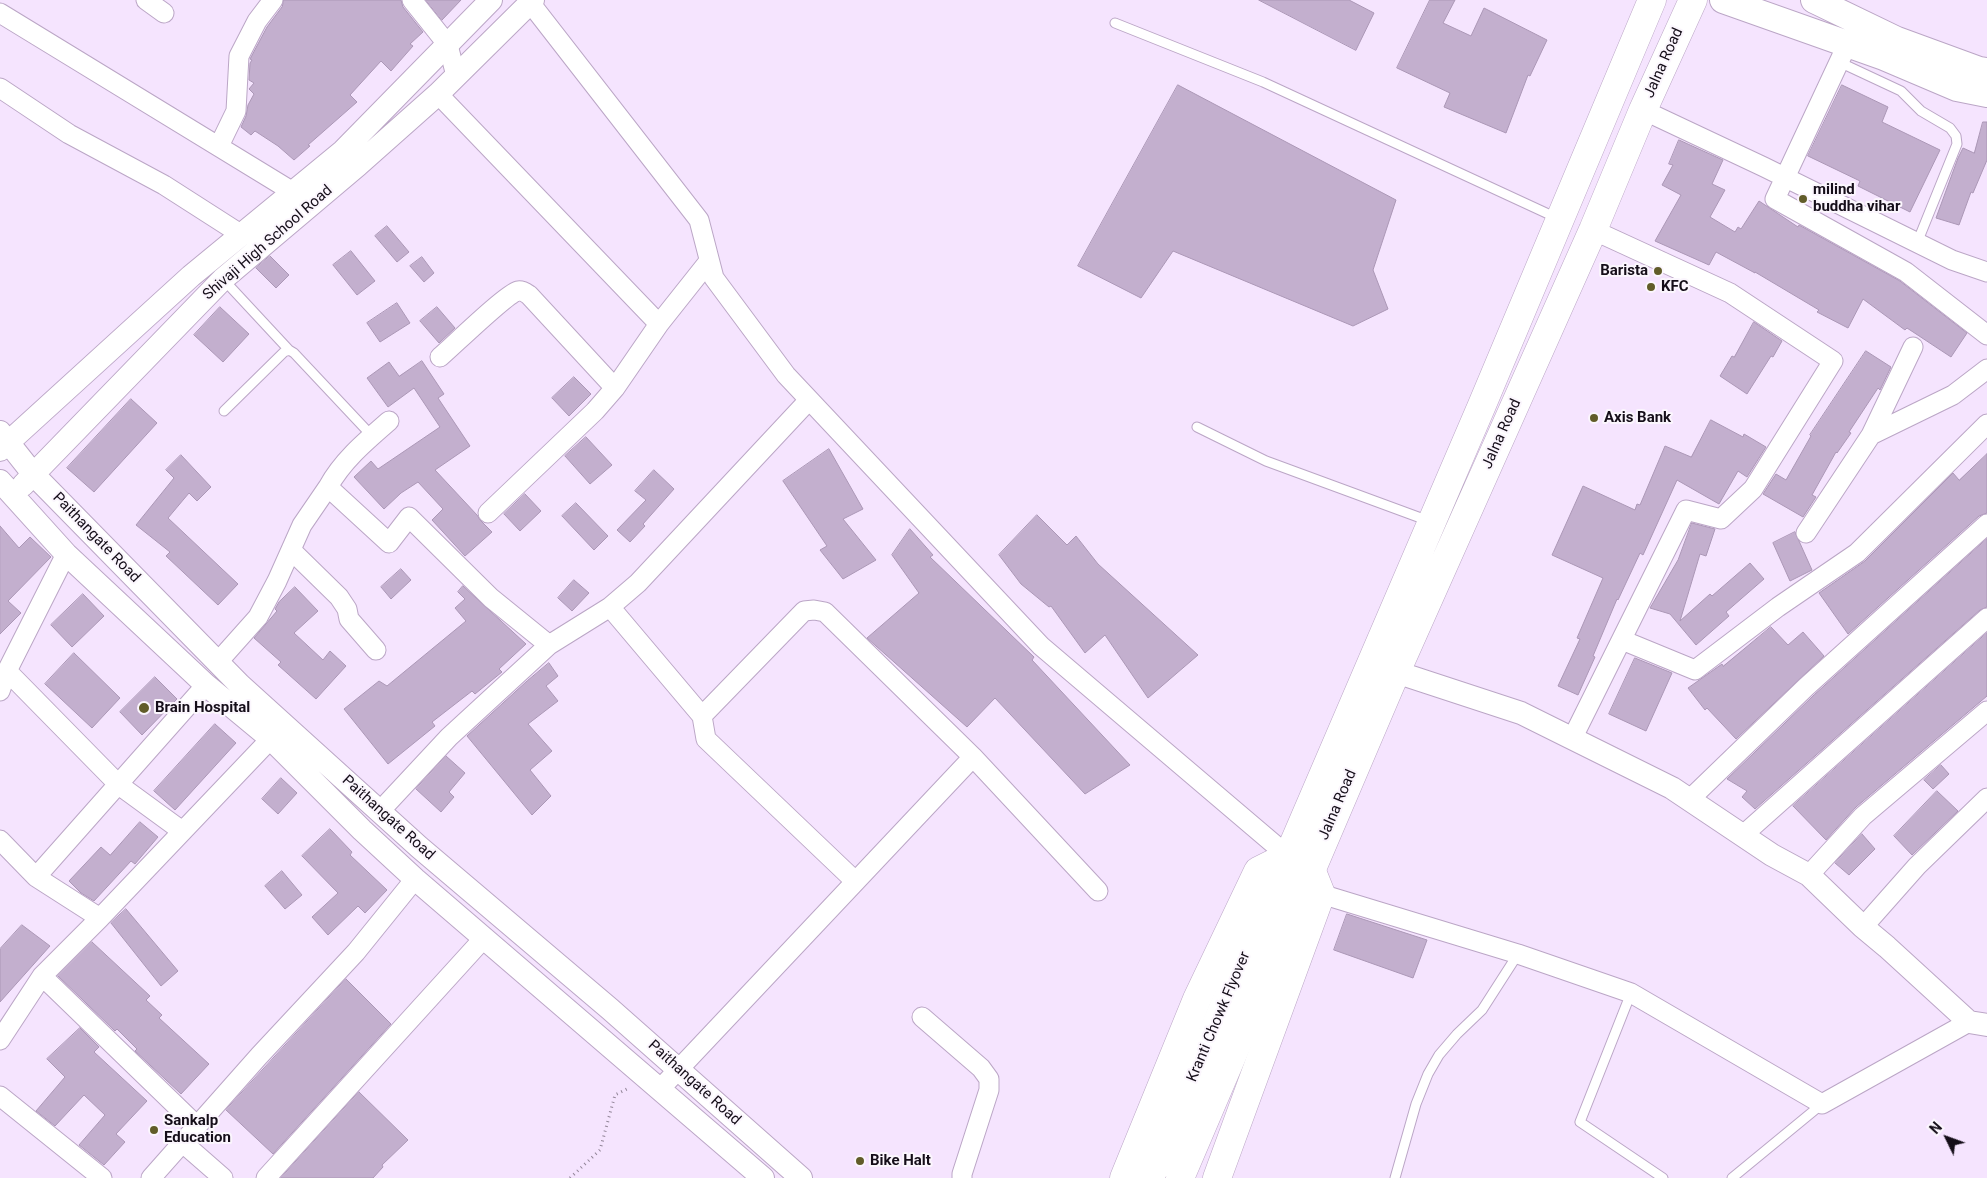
<!DOCTYPE html>
<html>
<head>
<meta charset="utf-8">
<style>
  body { margin:0 }
  #map { position:relative; width:1987px; height:1178px; overflow:hidden; background:#f5e4fe; font-family:Roboto,sans-serif }
  canvas { display:block }
  .north { position:absolute; left:1922px; top:1113px; width:50px; height:50px; -webkit-text-stroke:4px #fbf6fd; paint-order:stroke; rotate:312deg; font-size:14px; font-weight:700; line-height:20px; text-align:center; color:#150e19 }
  .north::after { content:''; display:block; margin:auto; width:18px; height:22px; background:#150e19; clip-path:polygon(50% 0,100% 100%,50% 72%,0 100%) }
</style>
</head>
<body>
<div id="map">
<canvas width="1987" height="1178"></canvas>
<div class="north">N</div>
</div>
<script>
const ctx = document.querySelector('canvas').getContext('2d');
ctx.lineJoin = 'round';
function fillPath(path, color) { ctx.fillStyle = color; ctx.fill(path, 'evenodd'); }
function trace(path, color, width, dash) { ctx.strokeStyle = color; ctx.lineWidth = width; ctx.lineCap = dash ? 'butt' : 'round'; ctx.setLineDash(dash || []); ctx.stroke(path); }
function write(font, color, halo, rows, align = 'center') {
  ctx.font = font + ' Roboto,sans-serif'; ctx.lineWidth = 4; ctx.setLineDash([]); ctx.textBaseline = 'middle'; ctx.strokeStyle = halo; ctx.fillStyle = color; for (const [text, x, y, turn = 0] of rows) {
    ctx.save(); ctx.translate(x, y); ctx.rotate((+turn || 0) * Math.PI / 180); ctx.textAlign = isNaN(turn) ? turn : align; if (halo) ctx.strokeText(text, 0, 0); ctx.fillText(text, 0, 0); ctx.restore();
  }
}
const building = new Path2D(`
  M284,0H401L403,7L423,32L410,44L413,46L391,71L381,61L350,95L357,102L308,145L310,146L294,160L278,146L255,131L251,135L241,127L246,116L248,105L254,94L249,89L254,83L249,80L250,63L252,60L250,59L267,27L282,7Z
  M426,0H461L442,20Z
  M1259,0H1349L1374,13L1356,50Z
  M1430,0H1455L1443,23L1471,36L1484,8L1547,40L1530,76L1528,75L1506,133L1444,107L1450,93L1397,68Z
  M1178,85L1396,200L1373,270L1388,309L1353,326L1173,251L1141,298L1078,266Z
  M1842,85L1888,107L1882,122L1940,150L1910,212L1858,186L1860,181L1808,156Z
  M1983,122H1987V160L1973,193L1971,192L1959,225L1936,218L1958,158L1963,148L1974,153Z
  M1679,140L1723,160L1712,184L1725,190L1710,217L1735,232L1738,227L1741,229L1759,201L1798,227L1799,225L1900,281L1967,333L1951,357L1907,328L1905,330L1863,299L1848,328L1817,312L1819,310L1755,272V273L1716,252L1709,265L1655,241L1681,195L1662,185L1673,165L1669,164Z
  M387,226L409,252L397,262L375,236Z
  M351,251L375,281L357,295L333,265Z
  M270,256L289,275L276,288L256,268Z
  M422,257L434,273L424,282L410,266Z
  M397,303L410,323L380,342L367,323Z
  M220,307L249,334L223,362L194,335Z
  M437,307L455,328L439,343L420,321Z
  M1754,322L1782,341L1773,357L1771,356L1747,394L1720,376L1732,356L1734,357Z
  M1866,351L1891,367L1881,388L1880,390L1878,388L1849,432L1851,433L1837,453L1836,452L1812,495L1816,497L1803,517L1763,494L1776,474L1786,480L1811,436L1810,435Z
  M422,361L444,394L438,398L470,446L435,470L477,515L480,520L492,532L465,556L432,520L443,509L418,482L401,493L384,509L354,477L371,461L378,469L440,427L414,388L388,407L367,378L389,362L399,376Z
  M574,377L591,394L569,416L552,398Z
  M131,399L157,423L94,492L67,468Z
  M1711,420L1743,437L1744,434L1766,447L1747,477L1738,471L1719,504L1677,480L1643,555L1640,553L1618,600L1617,599L1593,656L1595,657L1578,695L1558,686L1580,639L1577,638L1603,578L1552,555L1583,486L1635,510L1637,504L1640,505L1665,446L1691,457Z
  M586,437L612,465L590,484L565,456Z
  M829,449L863,509L843,519L876,560L843,579L820,550L827,546L783,481Z
  M1987,454V513L1979,516L1848,634L1819,593L1865,561L1953,473L1959,480Z
  M181,455L211,487L197,501L189,493L168,518L238,584L218,605L166,556L170,552L136,525L174,478L166,470Z
  M654,470L674,489L643,524L645,526L630,542L617,530L646,500L635,491Z
  M525,494L541,511L520,531L504,514Z
  M576,503L608,536L594,550L562,516Z
  M1037,515L1067,545L1076,536L1098,564L1198,655L1148,698L1105,635L1085,653L1051,606L1049,607L1021,584L999,555Z
  M1692,523L1715,529L1706,556L1700,554L1680,621L1710,594L1712,596L1750,563L1764,579L1726,612L1729,616L1696,645L1670,614L1650,608L1678,560Z
  M0,526L19,548L30,537L51,557L8,601L21,613L0,634Z
  M910,529L933,555L930,557L1034,657L1032,660L1130,765L1085,794L995,698L967,727L867,638L919,593L892,555Z
  M1795,532L1812,570L1790,581L1773,543Z
  M1987,539V607L1980,610L1755,809L1742,797L1747,791L1727,779L1814,695Z
  M401,569L411,580L391,599L381,587Z
  M574,580L589,593L572,611L558,598Z
  M463,586L526,644L499,669L502,672L475,694L472,691L432,722L435,726L388,764L344,709L379,681L387,686L466,621L455,608L465,599L458,592Z
  M295,587L318,611L294,633L323,660L330,651L346,666L316,699L278,665L281,662L254,638L277,611L275,609L279,602Z
  M83,594L104,616L72,647L51,625Z
  M1771,627L1788,645L1803,632L1824,656L1736,739L1707,708L1705,710L1688,688L1722,664L1723,666Z
  M1987,633V696L1856,807L1826,840L1793,806Z
  M74,653L120,698L92,728L45,684Z
  M1635,658L1672,673L1646,731L1609,714Z
  M549,663L558,676L546,686L558,701L528,724L552,751L530,770L551,796L532,815L467,736L527,681Z
  M155,677L177,699L142,735L120,712Z
  M215,724L236,743L175,810L154,791Z
  M446,756L465,773L449,792L454,797L441,812L416,789Z
  M1941,765L1949,774L1933,789L1924,780Z
  M281,778L297,793L278,814L262,799Z
  M1937,791L1958,811L1912,855L1894,836Z
  M140,822L158,837L135,864L131,861L94,901L81,893L69,881L101,847L110,855Z
  M330,829L352,852L350,855L387,890L365,913L358,906L328,935L312,917L338,893L302,856Z
  M1862,834L1875,849L1849,875L1835,863Z
  M282,871L302,895L285,909L265,886Z
  M126,909L178,971L161,986L111,923Z
  M1347,914L1427,940L1413,978L1334,950Z
  M22,925L50,946L0,1002V949Z
  M92,942L150,996L146,1000L162,1015L159,1018L209,1064L181,1094L135,1051L137,1049L117,1029L115,1031L58,976Z
  M346,979L391,1024L273,1154L226,1110Z
  M80,1028L99,1047L94,1052L147,1101L116,1134L125,1142L104,1165L79,1145L105,1115L84,1095L55,1126L36,1111L65,1077L47,1059Z
  M359,1092L408,1140L382,1165L383,1167L373,1178H281Z`);
fillPath(building, '#c3afce');
trace(building, '#ab97b6', 1);
const service = new Path2D(`
  M1115,23L1263,82L1557,218
  M1839,62L1901,91L1921,111L1950,128L1956,136L1957,144L1917,243
  M223,279L289,350
  M224,411L284,352L289,350L294,353L372,436
  M1197,427L1266,461L1429,521
  M1631,993L1580,1122L1663,1178
  M1395,1178L1416,1104L1428,1074L1439,1055L1457,1034L1482,1010L1518,954
  M1732,1178L1822,1104`);
const minor = new Path2D(`
  M146,0L164,13
  M412,0L448,45L456,76
  M528,0L699,220L714,278L786,375L1041,646L1288,856
  M0,13L293,192
  M1847,45L1775,199L1906,272L1987,335
  M0,88L69,134L164,185L242,235
  M438,94L659,324
  M1643,110L1764,167L1952,260L1987,272
  M219,146L236,111L239,56L257,21L273,0
  M440,357C453,346 506,294 518,291C522,290 526,293 529,295L615,388
  M1871,435L1953,395L1987,369
  M328,487C343,460 366,441 389,421
  M488,513L595,411L615,388L659,324L709,261
  M1806,533L1871,435L1913,347
  M291,550L339,597L347,609L349,619L376,650
  M610,607L702,716L706,739L855,881
  M1622,640L1695,670L1778,607L1857,553L1987,424
  M217,663L258,617L277,581L302,525L328,487L389,543L409,517L491,598L549,645
  M7,671L119,785L182,831
  M0,691L7,671L66,554
  M702,716L804,611L814,610L825,612L973,757
  M1572,739L1686,510L1721,519L1753,489L1833,361L1730,293L1593,230
  M1689,800L1806,687L1987,524
  M380,811L449,737L549,645L610,607L638,583L809,400
  M1743,835L1987,618
  M0,840L36,877L100,918
  M1809,875L1863,816L1987,711
  M36,877L206,685
  M1321,894L1518,954L1631,993L1822,1104L1969,1022
  M1863,927L1917,866L1987,798
  M42,976L197,1126
  M922,1017L981,1068L989,1079V1090L962,1174V1178
  M0,1040L42,976L100,918L281,728
  M660,1089L973,757L1098,891
  M0,1096L102,1178
  M183,1143L223,1178
  M151,1178L259,1056L356,952L415,879
  M266,1178L484,938`);
const tertiary = new Path2D(`
  M0,432L34,475L240,685L419,847L610,1009L801,1178
  M0,450L191,276L343,151L491,0
  M0,481L66,554L206,685L270,738L362,830L415,879L763,1178
  M23,485L223,279L358,165L438,94L533,0
  M1396,672L1521,713L1672,788L1772,855L1809,875L1863,927L1887,947L1969,1022L1987,1025`);
const secondary = new Path2D(`
  M1723,0L1884,57L1957,88L1987,94
  M1814,0L1897,40L1979,70L1987,71`);
const primary = new Path2D(`
  M1124,1178L1197,999L1258,871L1288,856
  M1217,1178L1321,894L1311,869`);
const trunk = new Path2D(`
  M1150,1178L1482,405L1652,0
  M1180,1178L1396,672L1593,230L1643,110L1693,0`);
trace(service, '#bba6c6', 11);
trace(minor, '#bba6c6', 21);
trace(tertiary, '#bba6c6', 24);
trace(secondary, '#bba6c6', 28);
trace(primary, '#bba6c6', 29);
trace(trunk, '#bba6c6', 29);
trace(new Path2D(`
  M570,1178L600,1150L615,1095L629,1088`), '#938699', 3, [1, 4]);
trace(service, '#fff', 9);
trace(minor, '#fff', 19);
trace(tertiary, '#fff', 22);
trace(secondary, '#fff', 26);
trace(primary, '#fff', 28);
trace(trunk, '#fff', 28);
for (const [x, y, r, color] of [
  [1803,199,5,"#615c29"],
  [1658,271,5,"#615c29"],
  [1651,287,5,"#615c29"],
  [1594,418,5,"#615c29"],
  [144,708,6,"#615c29"],
  [154,1130,5,"#615c29"],
  [860,1161,5,"#615c29"]
]) { const dot = new Path2D(); dot.arc(x, y, r, 0, 2 * Math.PI); ctx.fillStyle = color; ctx.fill(dot); trace(dot, '#fbf6fd', 2); }
write('15px', '#150e19', '#fbf6fd', [
  ["Jalna Road",1664,63,-66],
  ["Shivaji High School Road",268,243,-41],
  ["Jalna Road",1502,434,-66],
  ["Paithangate Road",96,538,46],
  ["Jalna Road",1338,805,-67],
  ["Paithangate Road",388,818,42],
  ["Kranti Chowk Flyover",1219,1017,-67],
  ["Paithangate Road",694,1083,42]
]);
write('bold 15px', '#150e19', '#fbf6fd', [
  ["milind",1813,190],
  ["buddha vihar",1813,207],
  ["Barista",1648,271,"right"],
  ["KFC",1661,287],
  ["Axis Bank",1604,418],
  ["Brain Hospital",155,708],
  ["Sankalp",164,1121],
  ["Education",164,1138],
  ["Bike Halt",870,1161]
], 'left');
</script>
</body>
</html>
